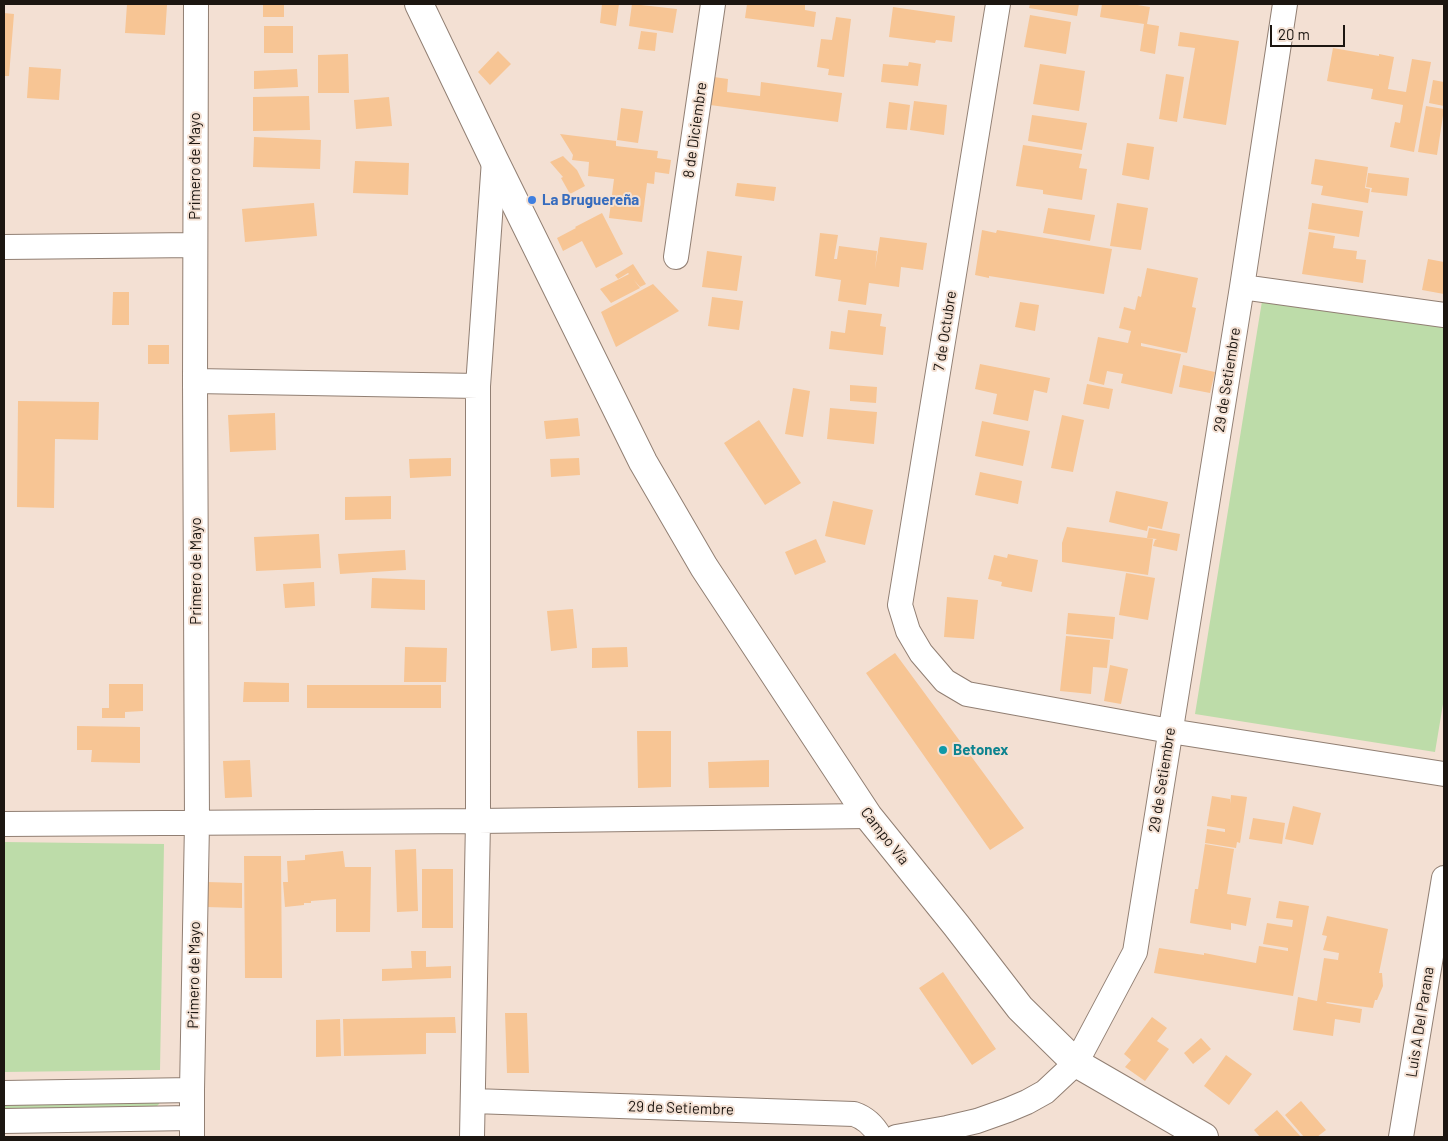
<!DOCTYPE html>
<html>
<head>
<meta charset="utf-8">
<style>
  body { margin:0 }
  #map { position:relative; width:1448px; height:1141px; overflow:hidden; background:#f3e0d3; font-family:Barlow,sans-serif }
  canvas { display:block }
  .frame { position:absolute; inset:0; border:5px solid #1c1611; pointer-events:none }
  .scale { position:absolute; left:1270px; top:25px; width:75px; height:22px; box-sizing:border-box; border:2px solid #1c1611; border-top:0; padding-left:6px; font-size:15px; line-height:18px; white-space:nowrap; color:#1c1611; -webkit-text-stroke:4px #f3e0d3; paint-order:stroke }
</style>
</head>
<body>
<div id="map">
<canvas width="1448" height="1141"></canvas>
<div class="frame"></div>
<div class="scale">20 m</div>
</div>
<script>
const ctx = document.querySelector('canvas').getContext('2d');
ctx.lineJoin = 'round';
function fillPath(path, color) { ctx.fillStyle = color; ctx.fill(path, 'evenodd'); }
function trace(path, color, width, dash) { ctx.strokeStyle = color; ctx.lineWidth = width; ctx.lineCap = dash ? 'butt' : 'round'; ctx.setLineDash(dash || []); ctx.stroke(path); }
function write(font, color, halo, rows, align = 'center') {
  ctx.font = font + ' Barlow,sans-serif'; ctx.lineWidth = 4; ctx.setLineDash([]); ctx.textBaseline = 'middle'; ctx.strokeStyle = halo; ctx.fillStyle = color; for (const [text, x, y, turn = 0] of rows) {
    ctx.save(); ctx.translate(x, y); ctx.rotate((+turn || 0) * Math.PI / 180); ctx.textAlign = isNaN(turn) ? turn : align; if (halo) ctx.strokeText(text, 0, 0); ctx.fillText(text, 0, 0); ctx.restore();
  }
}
fillPath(new Path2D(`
  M1263,295L1444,324V698L1435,752L1195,714Z
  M4,842L164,844L160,1070L4,1072Z
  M159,1102V1104L157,1106L4,1109V1104Z`), '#bddca9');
fillPath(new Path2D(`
  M127,4L167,5L165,35L125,33Z
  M263,4H284V17H263Z
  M602,4H619L616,26L600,23Z
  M632,4L677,9L673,33L629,26Z
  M747,4H805V10L816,12L814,27L745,18Z
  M1030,4H1079L1077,16L1029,8Z
  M1102,4H1131L1150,7L1147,24L1159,26L1155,54L1140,51L1144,24L1100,17Z
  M893,7L955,16L952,42L936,40L935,43L889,37Z
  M4,13L14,14L9,76H4Z
  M1030,15L1071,22L1066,54L1024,47Z
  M836,17L851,19L844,77L828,75L829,69L817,67L821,39L832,40Z
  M264,26H293V53H264Z
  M641,31L657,33L655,51L638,49Z
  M1180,32L1239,41L1226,125L1183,118L1195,48L1178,46Z
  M1333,48L1379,56V54L1394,57L1388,89L1406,92L1412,59L1431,62L1414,152L1390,147L1395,122L1400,123L1403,105L1371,99L1373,89L1327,81Z
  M498,51L511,64L490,85L478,72Z
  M348,54L349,93H318V55Z
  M909,62L921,64L918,86L881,82L883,64L908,66Z
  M1040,64L1085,71L1079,111L1033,104Z
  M29,67L61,69L59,100L27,98Z
  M297,69L298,87L254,89V71Z
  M1166,74L1184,77L1177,122L1159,119Z
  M714,77L728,79L727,92L760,96L761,82L842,93L838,122L710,105Z
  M1433,80L1444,82V106L1429,103Z
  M309,96L310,130L253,131V97Z
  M389,97L392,126L356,129L354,100Z
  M914,101L947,105L944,135L910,130Z
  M889,102L910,105L907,130L886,128Z
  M1426,106L1444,109L1437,155L1418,152Z
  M621,108L643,111L638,143L617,140Z
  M1032,115L1087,123L1082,150L1028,141Z
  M560,134L616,141V146L658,151L657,158L671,160L669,174L655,172L654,184L647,183L642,222L609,218L614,179L588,176L589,162L572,160L573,155Z
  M254,137L321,140L320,169L253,167Z
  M1127,143L1154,147L1149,180L1122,175Z
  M1023,145L1082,154L1079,168L1087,169L1082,200L1043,194V190L1016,186Z
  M563,156L577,170L585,186L570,194L561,178L563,177L550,162Z
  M1315,159L1368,167L1365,188L1370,189L1368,203L1321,195L1323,186L1311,184Z
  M355,161L409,163L408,195L353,193Z
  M1368,173L1409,178L1407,196L1371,192L1372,188L1366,187Z
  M737,183L776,187L774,201L735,196Z
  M314,203L317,236L245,242L242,209Z
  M1117,203L1148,208L1141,250L1110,246Z
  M1312,203L1363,211L1359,237L1308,229Z
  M1048,208L1095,215L1090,241L1043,233Z
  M602,213L623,254L596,268L582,241L563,251L557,238L576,228L575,227Z
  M982,230L996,233L997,230L1112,249L1104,294L989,276V278L975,275Z
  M1309,232L1335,236L1333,248L1357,251L1356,259L1366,260L1363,283L1302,274Z
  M820,233L838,235L834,259H837L839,246L877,251L875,269L880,237L927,243L923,270L901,267L899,287L869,283L866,305L838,301L841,280L815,276Z
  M707,251L742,256L737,291L702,287Z
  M1428,259L1444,262V294L1422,290Z
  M633,264L646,284L640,287L634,280L640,288L611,303L600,289L629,274L628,273L618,279L615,275Z
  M1147,268L1198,278L1192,307L1196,308L1187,353L1141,343V346L1181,354L1172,394L1121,383L1123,374L1107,371L1104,385L1089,381L1098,337L1128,343L1131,331L1119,328L1124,307L1135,310L1138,296L1141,297Z
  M653,284L679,311L616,347L601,312Z
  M113,292H129V325H112Z
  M712,297L743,301L739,330L708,326Z
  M1020,302L1039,305L1035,331L1015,327Z
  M848,310L882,314L880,326L886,327L883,355L829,349L831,331L845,333Z
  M148,345H169V364H148Z
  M980,364L1050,378L1047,393L1034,390L1028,421L993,414L997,394L975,389Z
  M1183,365L1215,372L1210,393L1179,387Z
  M1087,384L1113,389L1109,409L1083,404Z
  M850,385L877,387L876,403L850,401Z
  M793,388L810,391L803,437L785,434Z
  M18,401L99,402L98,440L55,439L54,508L17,507Z
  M830,408L877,412L874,444L827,439Z
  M275,413L276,450L230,452L228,415Z
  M1062,415L1084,420L1073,472L1051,468Z
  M578,418L580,436L546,439L544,421Z
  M759,420L801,483L765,505L724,443Z
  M982,421L1030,431L1023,466L975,456Z
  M451,458V476L410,478L409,459Z
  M579,458L580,475L551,477L550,459Z
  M980,472L1022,481L1018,504L975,495Z
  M1116,491L1168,502L1162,529L1148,526L1147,531L1109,522Z
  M391,496V519L345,520V497Z
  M833,501L873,510L865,545L825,536Z
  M1067,527L1153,539L1148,575L1062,562V543Z
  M1149,528L1180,534L1177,551L1153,546L1155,540L1157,539L1147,538Z
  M319,534L321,568L256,571L254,537Z
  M816,539L826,562L795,575L785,552Z
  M405,550L406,570L340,574L338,554Z
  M1008,554L1038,560L1032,592L1001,586L1002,582L988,579L994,555L1007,558Z
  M1126,573L1155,578L1148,620L1119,615Z
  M372,578L425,580V610L371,608Z
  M314,582L315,606L285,608L283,584Z
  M947,597L978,600L974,639L944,637Z
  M573,609L577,648L551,651L547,611Z
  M1068,613L1115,617L1113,639L1066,634Z
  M1066,636L1110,640L1107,668L1093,667L1091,694L1060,691Z
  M405,647L447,648L446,682H404Z
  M627,647L628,667L592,668V648Z
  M895,653L1024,828L990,850L866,673Z
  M1110,665L1128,669L1121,704L1104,701Z
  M244,682L289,683V702H243Z
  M109,684H143V711L125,712V718H102V708H109Z
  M307,685H441V708H307Z
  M77,726L140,727V763L91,762L92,750H77Z
  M637,731H671V787L638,788Z
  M250,760L252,797L225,798L223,761Z
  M769,760V787L709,788L708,762Z
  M1231,795L1247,797L1240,843L1237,842L1236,848L1205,843L1207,829L1225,832V829L1207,826L1212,796L1230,799V804Z
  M1293,806L1321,813L1313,845L1285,839Z
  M1253,818L1285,823L1282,844L1249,839Z
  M1205,844L1234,849L1227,894L1251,898L1246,926L1231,923V930L1190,923L1195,889H1198Z
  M416,849L418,911L397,912L395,850Z
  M343,851L345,867H371L370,932H336V899L311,901V903H304V905L285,907L283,882H288L287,861L305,860V855Z
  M244,856H281L282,978H245Z
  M422,869H453V928H422Z
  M207,882L242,883V908L206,907Z
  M1279,901L1309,906L1293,996L1154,973L1159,948L1204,955V953L1256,963L1259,946L1288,951V948L1263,944L1267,923L1292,927L1293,920L1276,918Z
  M1327,916L1388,929L1379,973H1382L1383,986L1377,1000H1375L1373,1008L1327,1002L1326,1003L1362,1009L1360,1023L1335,1019L1333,1036L1293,1030L1298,997L1317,1001L1324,958L1338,960L1339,953L1323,950L1327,936L1322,935Z
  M411,951H426V967L451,966V978L382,981V969L412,968Z
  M943,972L996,1049L972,1065L919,988Z
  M505,1013H527L529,1073H507Z
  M455,1017L456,1033H426V1054L344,1056L343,1019Z
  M1152,1017L1167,1028L1157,1041L1169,1049L1145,1081L1125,1067L1131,1060L1124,1054Z
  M340,1019L341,1056L316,1057V1020Z
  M1201,1038L1211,1049L1193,1064L1184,1053Z
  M1226,1055L1252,1074L1229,1105L1204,1086Z
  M1301,1101L1326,1130L1317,1137H1304L1285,1115Z
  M1277,1110L1301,1137H1260L1254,1130Z`), '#f7c594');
const minor = new Path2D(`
  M998,4L900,605L908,631L921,653L945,681L967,694L1170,731L1444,774
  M4,247L195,245
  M676,257L713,4
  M1242,287L1444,315
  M195,381L478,386
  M4,824L478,821L868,816
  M4,1093L192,1090
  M473,1101L854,1114C866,1118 874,1126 880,1137
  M4,1121L192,1118
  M192,1137V1090L197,823L195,381L196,4
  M472,1137L478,821V386L494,160
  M896,1137L947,1128L977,1121L1008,1110L1027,1102L1045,1092L1076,1063L1135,952L1242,287L1285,4
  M1401,1137L1444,878`);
const tertiary = new Path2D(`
  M419,4L494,160L643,462L704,567L868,816L956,925L1020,1008L1076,1063L1204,1137`);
trace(minor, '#917f73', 26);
trace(tertiary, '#917f73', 30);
trace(minor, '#fff', 24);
trace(tertiary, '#fff', 28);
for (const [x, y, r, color] of [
  [532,200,5,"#3f7fe0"],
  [943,750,5,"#0f9aa8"]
]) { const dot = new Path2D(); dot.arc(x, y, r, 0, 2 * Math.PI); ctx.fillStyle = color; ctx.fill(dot); trace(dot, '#f3e0d3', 2); }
write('15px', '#1c1611', '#f3e0d3', [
  ["8 de Diciembre",695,130,-82],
  ["Primero de Mayo",195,166,-90],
  ["7 de Octubre",945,331,-81],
  ["29 de Setiembre",1227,380,-81],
  ["Primero de Mayo",196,571,-90],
  ["29 de Setiembre",1162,780,-81],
  ["Campo Vía",885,836,52],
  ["Primero de Mayo",194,975,-89],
  ["Luis A Del Parana",1420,1022,-81],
  ["29 de Setiembre",681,1108,2]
]);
write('bold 15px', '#366cbe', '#f3e0d3', [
  ["La Bruguereña",542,200]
], 'left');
write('bold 15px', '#0d838f', '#f3e0d3', [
  ["Betonex",953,750]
], 'left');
</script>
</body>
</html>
